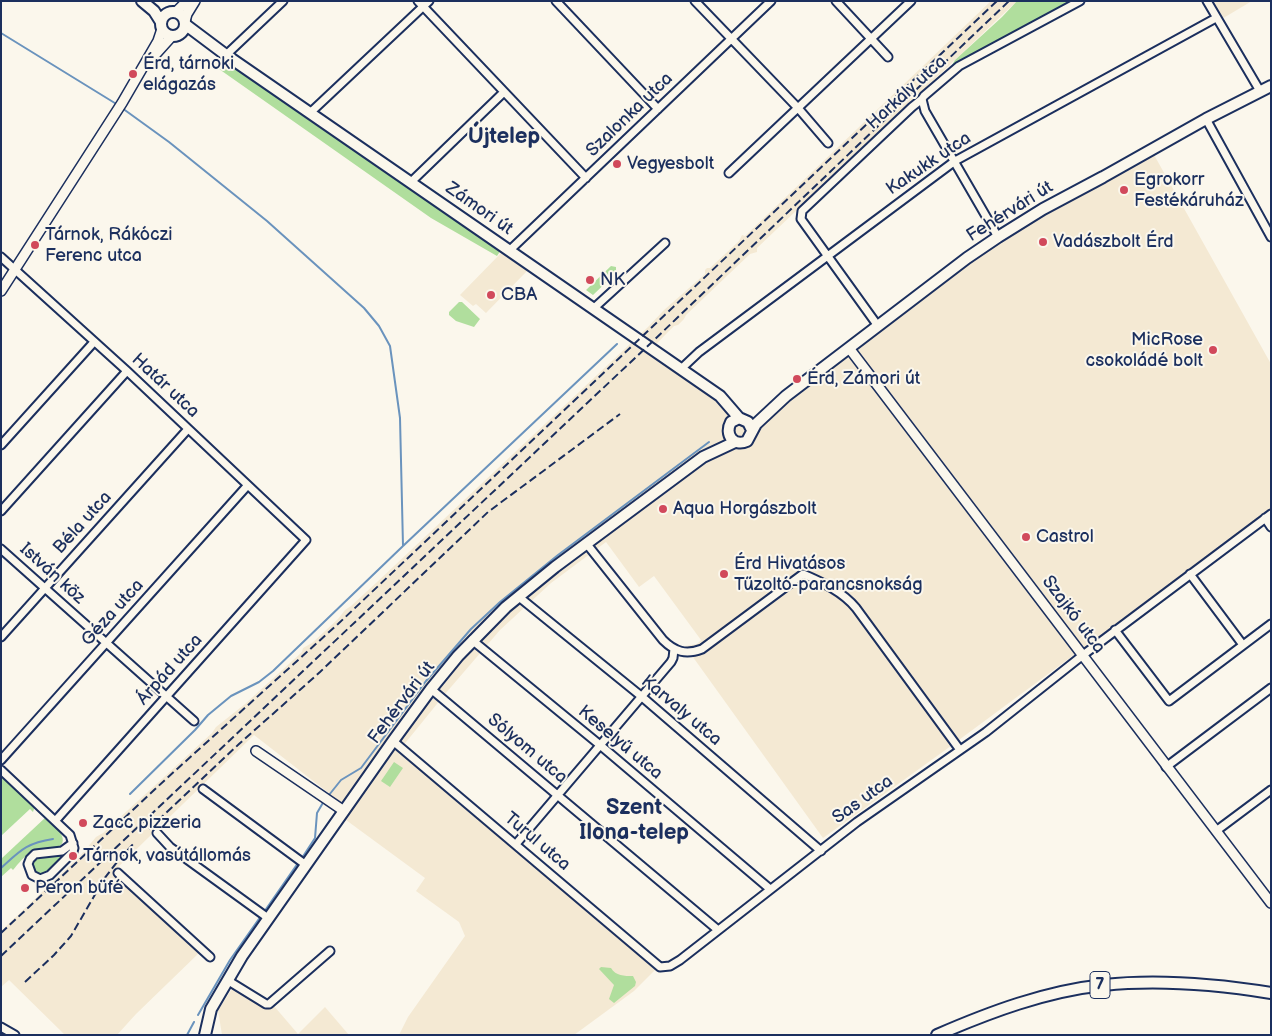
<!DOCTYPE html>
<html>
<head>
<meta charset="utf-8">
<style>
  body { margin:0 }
  #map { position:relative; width:1272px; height:1036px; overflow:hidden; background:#fbf7ec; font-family:"Balsamiq Sans",sans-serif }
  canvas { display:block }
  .frame { position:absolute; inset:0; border:2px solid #1b2f5e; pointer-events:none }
</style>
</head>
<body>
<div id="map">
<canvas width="1272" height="1036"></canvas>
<div class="frame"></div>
</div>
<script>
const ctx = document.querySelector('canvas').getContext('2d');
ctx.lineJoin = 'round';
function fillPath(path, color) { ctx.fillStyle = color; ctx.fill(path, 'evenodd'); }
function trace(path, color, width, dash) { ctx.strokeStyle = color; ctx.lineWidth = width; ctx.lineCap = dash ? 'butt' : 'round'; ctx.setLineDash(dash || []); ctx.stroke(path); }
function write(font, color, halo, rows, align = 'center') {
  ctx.font = font + ' "Balsamiq Sans",sans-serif'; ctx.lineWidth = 4; ctx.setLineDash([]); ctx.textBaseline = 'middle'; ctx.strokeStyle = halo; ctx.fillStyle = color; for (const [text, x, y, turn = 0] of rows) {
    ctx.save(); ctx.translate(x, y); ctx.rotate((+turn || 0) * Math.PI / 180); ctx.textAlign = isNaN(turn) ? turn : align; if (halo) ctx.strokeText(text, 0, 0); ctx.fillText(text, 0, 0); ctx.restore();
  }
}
fillPath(new Path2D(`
  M991,1H1017L757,248V252L750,254L686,315L684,319L678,325L674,326L664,336L649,352L753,428L853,349L1000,240L1153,153L1271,364V509L944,751L823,838L685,646L697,644L701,640L654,576L639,587L606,542L551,583L500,630L445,694L398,752L658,967L634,991L574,1035H399L408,1017L465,936L459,922L416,891L425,878L346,820L352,811L254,735L113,872L199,953L136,1014L117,1035H65L9,980L1,987V931L81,855L96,837L103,833L212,733L216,727L245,704L302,652L303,648L312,643L338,619L345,610L351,606L376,583L648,327L664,310L705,274V270L707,268H710L739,241L742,235L745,236Z
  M1210,1H1252L1220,20Z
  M501,253L527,271L486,313L476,304L473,306L460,295Z
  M238,980L274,1006L298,1034L325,1007L349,1035H222L218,1010Z`), '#f4e9d3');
fillPath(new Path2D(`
  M1017,1H1077L952,65L955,60L1002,17Z
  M219,69H238L310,121L501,250L497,256L431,218Z
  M611,266L616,267V273L593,295L586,290Z
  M459,302H462L480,319L474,327L456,321L449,315V312Z
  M394,762L403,768L390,787L381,781Z
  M1,777L33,804L34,809L33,812L30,809L1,836Z
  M46,817C54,824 76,844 52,849C46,850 39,849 33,851C25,855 18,864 13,870L11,868L1,877V859Z
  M67,855L45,876L38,875L34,872L33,863L36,859Z
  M601,967L611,968C616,976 624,976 633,976L636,982L635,986L614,1003L609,999L614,985L599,969Z`), '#b0de9d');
trace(new Path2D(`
  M1,33L118,105
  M122,108L169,142L267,221L364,308L379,326L390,346L400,418L403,546
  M130,794L195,730L208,715L231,696L259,682L273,671L403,546L617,344
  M329,795L341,780L361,768L426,681L471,629L500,602L558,555L709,442
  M302,858L315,838L317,813L324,801
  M1,868C20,851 26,843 53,839
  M264,912L298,863
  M198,1015L230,960L261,916
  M187,1035L194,1022`), '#6a93bd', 2);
const minor = new Path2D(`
  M418,1L586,178
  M556,1L658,109
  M695,1L798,108L828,143
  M836,1L888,57
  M1207,1L1260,91
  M226,55L283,1
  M922,99L925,111L998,237
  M311,112L429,1
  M1206,119L1271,237
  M729,173L911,1
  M411,182L504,92
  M510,250L771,1
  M1,257L127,371L306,540L56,820
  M594,308L665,243
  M878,326L801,219L802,211L912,107L922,99L924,96L959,66L1080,1
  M681,369L699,352L955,161L1216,18
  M1,445L94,342
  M1,511L127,371
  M1265,518L1271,527
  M586,543L663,640C675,652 686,655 702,649L803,574C822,582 843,592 856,608L960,750
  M1,549L194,721
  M1190,574L1243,645
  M519,597L641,696L821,851
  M1115,630L1169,701L1271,624
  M1,637L188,429
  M472,640L600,745L770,889
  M431,689L718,930
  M393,741L660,967L670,966L680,960L857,822L986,732L1083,655L1271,514
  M1,760L247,486
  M1166,767L1271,688
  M1,770L70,835L74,848L73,852L50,875L40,879L32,875L28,864L30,859L35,854L62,851L73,843
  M203,789L306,865
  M1216,831L1271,790
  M157,833L170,847L268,918
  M516,844L671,662L673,658L674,649
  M118,873L210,957
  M227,980L266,1004H269L330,951
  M1,1027L15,1035`);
const tertiary = new Path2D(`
  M176,12L187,1
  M185,21L187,14L195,1
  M154,56L172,36
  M1,291L122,103L158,41L162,29
  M849,348L1271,903
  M256,751L344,811`);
const secondary = new Path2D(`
  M142,1L154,11L161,22
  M161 24a12 12 0 1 1 24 0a12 12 0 1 1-24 0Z
  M186,25L226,55L720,396L739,418
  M752,430L748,422L739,418L731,422C724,435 734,447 747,441L756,424L786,396L967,258L998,237L1043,209L1103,177L1206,119L1271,86
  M205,1035L211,1009L242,956L393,741L431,689L458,656L506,607L555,567L703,457L735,442`);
const primary = new Path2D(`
  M937,1035C990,1012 1046,991 1104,985C1160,979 1215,984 1271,993`);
trace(minor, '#1b2f5e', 11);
trace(tertiary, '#1b2f5e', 12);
trace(secondary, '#1b2f5e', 14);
trace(primary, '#1b2f5e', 14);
trace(minor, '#fbf7ec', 7);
trace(tertiary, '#fbf7ec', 9);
trace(secondary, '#fbf7ec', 10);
trace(primary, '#fbf7ec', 10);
trace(new Path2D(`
  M149,829L239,744L320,672L488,512L620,414
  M1,933L166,779L338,624L997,1
  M1,956L653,341L1009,1
  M25,982L54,955L71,936L104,879L117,862L134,843`), '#1b2f5e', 2, [8, 4]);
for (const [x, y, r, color] of [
  [133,74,5,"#d1495b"],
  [617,164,5,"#d1495b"],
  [1124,190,5,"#d1495b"],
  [1043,242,5,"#d1495b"],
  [35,245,5,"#d1495b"],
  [590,280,5,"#d1495b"],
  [491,295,5,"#d1495b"],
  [1213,350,5,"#d1495b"],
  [797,379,5,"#d1495b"],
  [663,509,5,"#d1495b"],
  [1026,537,5,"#d1495b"],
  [724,574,5,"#d1495b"],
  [83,823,5,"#d1495b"],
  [73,856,5,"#d1495b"],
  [25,888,5,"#d1495b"]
]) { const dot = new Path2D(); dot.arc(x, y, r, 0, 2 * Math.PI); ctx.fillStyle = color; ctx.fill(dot); trace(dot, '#fbf7ec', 2); }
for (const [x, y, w] of [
  [1100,985,20]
]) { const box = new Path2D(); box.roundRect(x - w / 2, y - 13.5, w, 27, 4); ctx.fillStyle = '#fbf7ec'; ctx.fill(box); trace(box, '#1b2f5e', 1); }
write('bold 16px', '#1b2f5e', null, [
  ["7",1100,985]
]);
write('18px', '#1b2f5e', '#fbf7ec', [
  ["Érd, tárnoki",143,64],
  ["elágazás",143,85],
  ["Vegyesbolt",627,164],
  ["Egrokorr",1134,180],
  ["Festékáruház",1134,201],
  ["Tárnok, Rákóczi",45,235],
  ["Ferenc utca",45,256],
  ["Vadászbolt Érd",1053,242],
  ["NK",600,280],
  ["CBA",501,295],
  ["MicRose",1203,340,"right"],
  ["csokoládé bolt",1203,361,"right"],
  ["Érd, Zámori út",807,379],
  ["Aqua Horgászbolt",673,509],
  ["Castrol",1036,537],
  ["Érd Hivatásos",734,564],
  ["Tűzoltó-parancsnokság",734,585],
  ["Zacc pizzeria",93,823],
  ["Tárnok, vasútállomás",83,856],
  ["Peron büfé",35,888]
], 'left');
write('18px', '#1b2f5e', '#fbf7ec', [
  ["Harkály utca",907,93,-42],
  ["Szalonka utca",630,115,-44],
  ["Kakukk utca",929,164,-34],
  ["Zámori út",479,209,35],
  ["Fehérvári út",1010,212,-32],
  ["Határ utca",165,386,43],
  ["Béla utca",83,523,-48],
  ["István köz",52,574,42],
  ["Géza utca",113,613,-48],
  ["Szajkó utca",1073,615,53],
  ["Árpád utca",170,670,-48],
  ["Fehérvári út",402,703,-53],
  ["Karvaly utca",681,711,40],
  ["Keselyű utca",620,743,40],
  ["Sólyom utca",527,749,40],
  ["Sas utca",863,800,-36],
  ["Turul utca",537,842,40]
]);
write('bold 22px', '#1b2f5e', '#fbf7ec', [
  ["Újtelep",504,137],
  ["Szent",634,808],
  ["Ilona-telep",634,833]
]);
</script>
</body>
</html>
